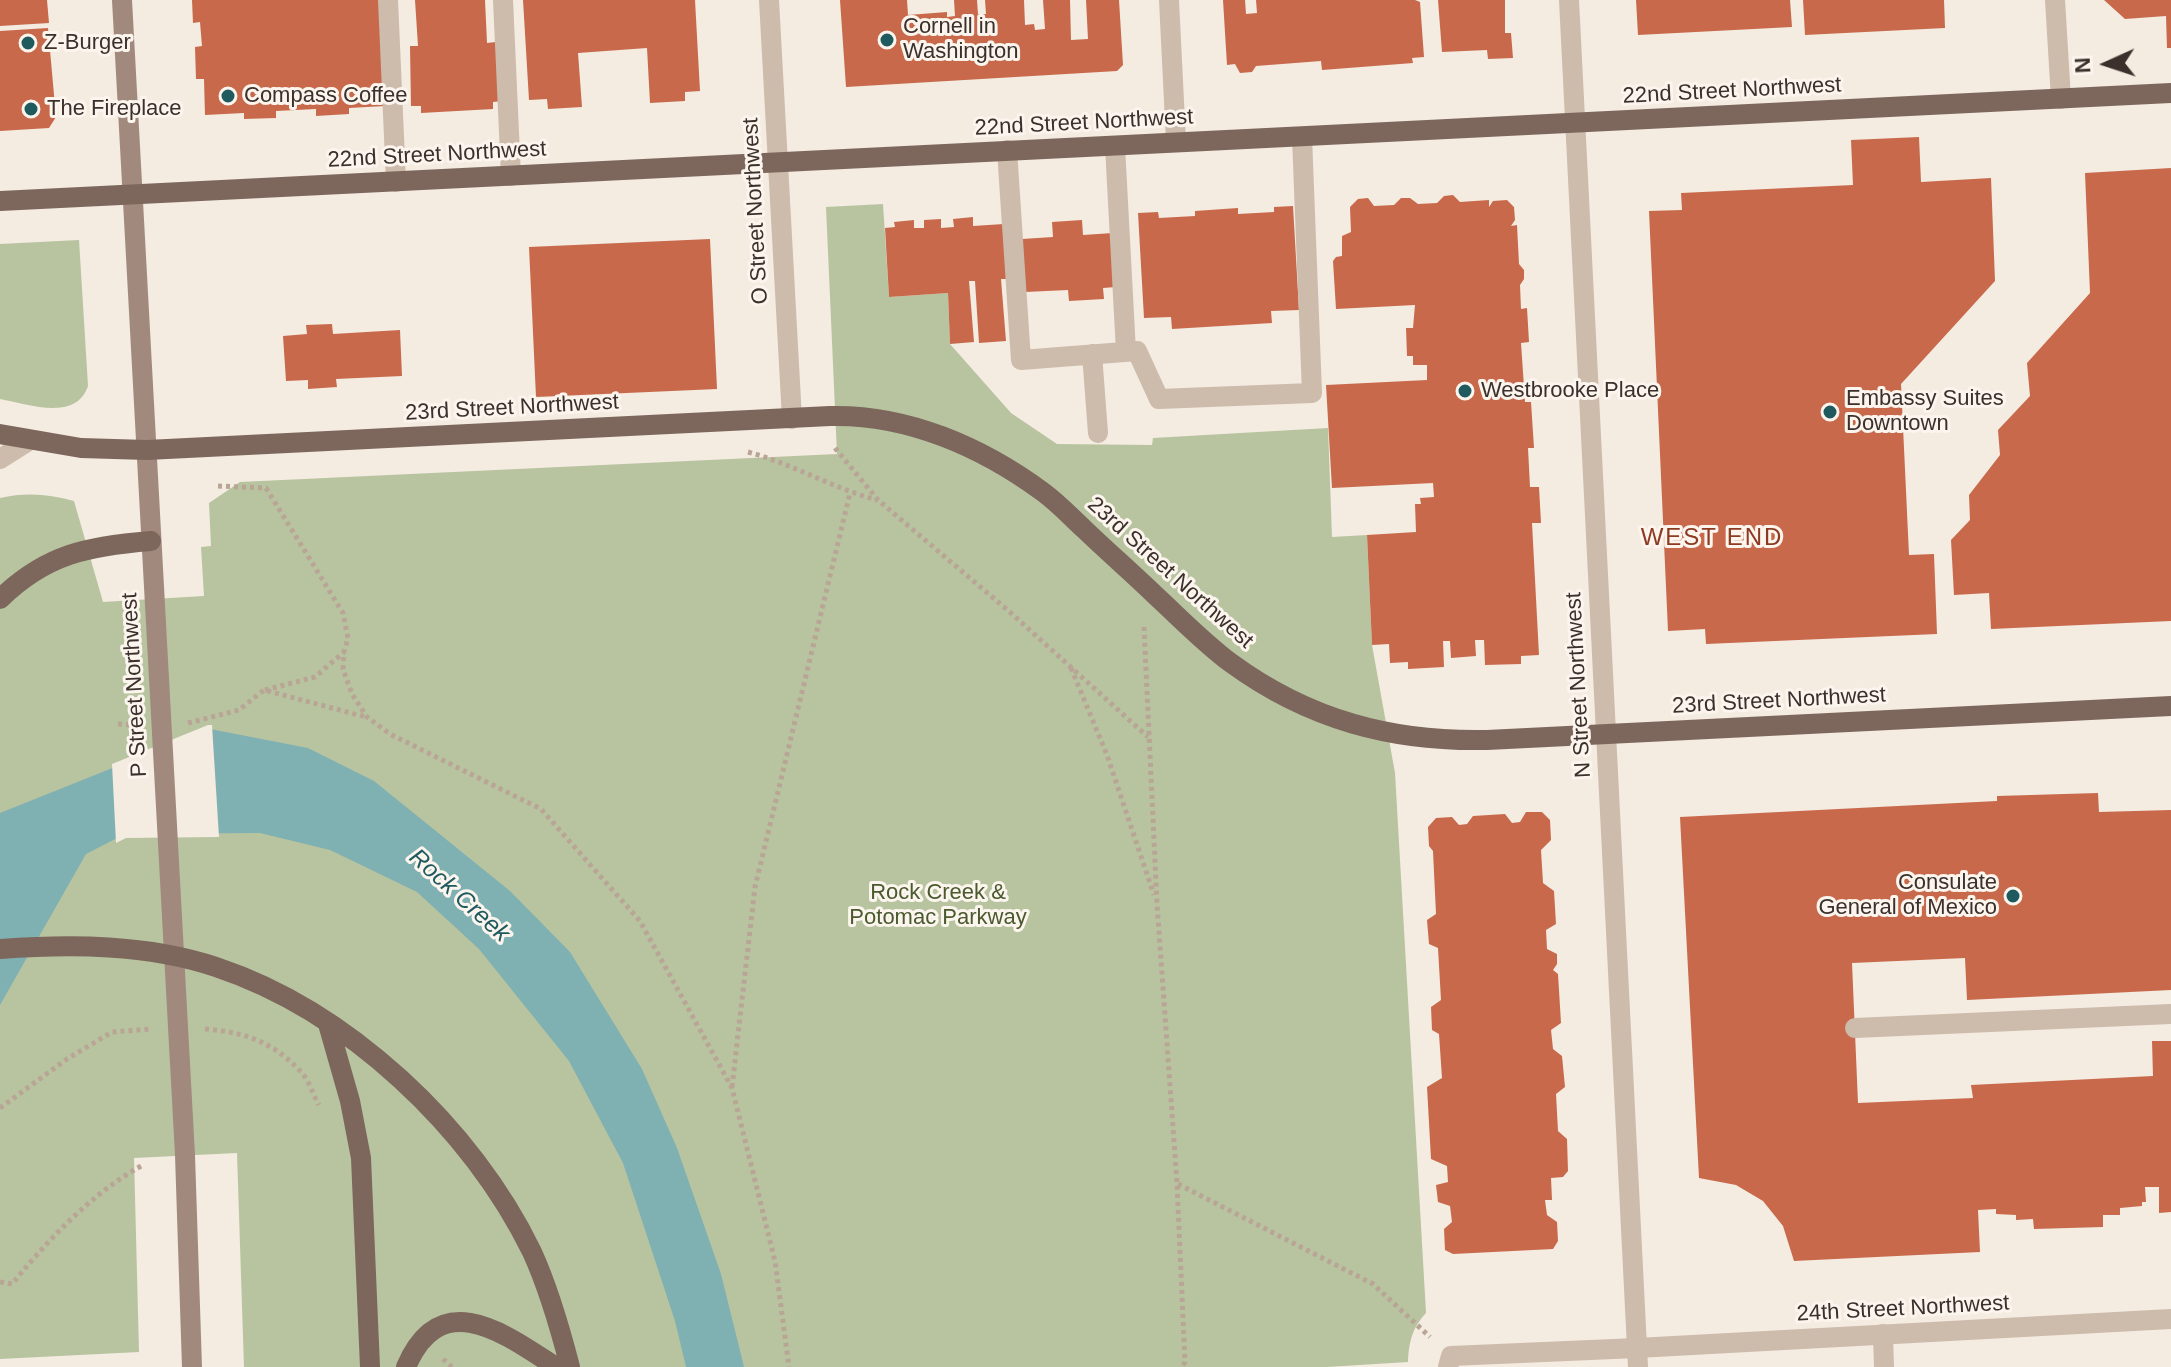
<!DOCTYPE html>
<html>
<head>
<meta charset="utf-8">
<style>
  body { margin:0 }
  #map { position:relative; width:2171px; height:1367px; overflow:hidden; background:#f4ebe1; font-family:Helvetica,sans-serif }
  canvas { display:block }
  .north { position:absolute; left:2067px; top:24px; width:80px; height:80px; -webkit-text-stroke:6px #fbf5ee; paint-order:stroke; rotate:267deg; font-size:22px; font-weight:700; line-height:32px; text-align:center; color:#3b302b }
  .north::after { content:''; display:block; margin:auto; width:28px; height:36px; background:#3b302b; clip-path:polygon(50% 0,100% 100%,50% 72%,0 100%) }
</style>
</head>
<body>
<div id="map">
<canvas width="2171" height="1367"></canvas>
<div class="north">N</div>
</div>
<script>
const ctx = document.querySelector('canvas').getContext('2d');
ctx.lineJoin = 'round';
function fillPath(path, color) { ctx.fillStyle = color; ctx.fill(path, 'evenodd'); }
function trace(path, color, width, dash) { ctx.strokeStyle = color; ctx.lineWidth = width; ctx.lineCap = dash ? 'butt' : 'round'; ctx.setLineDash(dash || []); ctx.stroke(path); }
function write(font, color, halo, rows, align = 'center') {
  ctx.font = font + ' Helvetica,sans-serif'; ctx.lineWidth = 6; ctx.setLineDash([]); ctx.textBaseline = 'middle'; ctx.strokeStyle = halo; ctx.fillStyle = color; for (const [text, x, y, turn = 0] of rows) {
    ctx.save(); ctx.translate(x, y); ctx.rotate((+turn || 0) * Math.PI / 180); ctx.textAlign = isNaN(turn) ? turn : align; if (halo) ctx.strokeText(text, 0, 0); ctx.fillText(text, 0, 0); ctx.restore();
  }
}
fillPath(new Path2D(`
  M883,204L889,297L948,293L950,344L1011,413L1057,444L1152,445L1153,438L1328,428L1332,537L1367,535L1372,645L1395,773L1426,1313C1412,1328 1409,1342 1408,1362L1327,1367H244L237,1153L134,1158L139,1352L0,1359V498C26,492 49,494 74,501L103,602L204,596L201,547L211,546L209,503L240,482L837,454L826,207Z
  M79,240L88,386C76,422 28,404 0,399V244Z`), '#b8c4a0');
fillPath(new Path2D(`
  M210,729L308,748L374,781L510,891L570,952L642,1069L677,1148L721,1274L744,1367H686L675,1321L623,1163L569,1061L479,949L417,892L330,850L260,833L125,834L86,854L0,1005V813Z`), '#7fb0b2');
fillPath(new Path2D(`
  M208,725H212L219,837L126,838L116,843L112,764Z`), '#f4ebe1');
fillPath(new Path2D(`
  M0,0H47L49,23L0,26Z
  M192,0H380L385,106L349,108V114L316,116V109L276,111V118L244,119V113L205,115L204,79H196L195,47L202,46L200,22L193,23Z
  M415,0H485L487,43L496,42L502,101L493,102V109L421,113V106H411L410,46H418Z
  M523,0H695L700,91L685,92V101L650,103L647,48L578,53L582,107L548,109L547,99L529,100Z
  M840,0H907L908,15L947,12V17L955,16L954,0H977L978,14H986L985,0H1024L1025,25L1034,24L1035,30L1045,29L1043,0H1070L1071,40L1088,39L1086,0H1119L1123,65L1117,71L846,87Z
  M1223,0H1245L1246,14L1257,13L1256,0H1415L1420,2L1424,57L1412,58L1413,63L1322,70L1321,61L1256,66L1252,72L1240,73L1235,64L1227,65Z
  M1438,0H1505V33H1511L1513,58L1488,59L1487,50L1442,52Z
  M1636,0H1790L1792,27L1638,35Z
  M1803,0H1944L1945,28L1805,35Z
  M2104,0H2171V48H2167L2166,16L2125,19Z
  M48,28L56,117L49,128L0,131V31Z
  M1919,137L1921,182L1991,178L1995,281L1901,384L1909,555L1934,554L1937,634L1706,644L1705,629L1668,631L1649,211L1682,210L1681,193L1853,185L1851,140Z
  M2171,168V621L1991,629L1989,593L1954,595L1951,540L1970,520L1969,495L2000,455L1998,430L2030,396L2027,363L2090,293L2085,173Z
  M1453,195L1460,202L1489,200V207L1493,201L1507,200L1514,207L1515,220L1511,226L1517,225L1519,264L1524,270V279L1520,285L1521,309L1527,308L1529,342L1521,343L1525,402H1531L1534,448H1528L1530,487H1539L1541,523H1532L1539,655L1521,656V664L1485,665L1484,640H1475L1476,656L1451,658L1450,641H1443L1444,667L1408,669V662L1390,663L1389,644L1372,645L1367,535L1416,532L1415,504H1421L1420,498L1434,497L1433,483L1332,488L1326,385L1427,380V365H1413V356H1407L1406,328H1413L1415,305L1336,309L1333,261L1336,257L1342,256V236L1351,232L1350,207L1358,199L1368,198L1374,206L1394,205L1401,198H1410L1418,204L1437,203L1444,196Z
  M1293,206L1299,310L1271,311L1272,323L1172,329L1171,317L1144,318L1138,213L1158,212L1159,218L1195,216V211L1238,208V214L1274,212V207Z
  M973,217V226L1004,224L1008,279H1001L1006,341L979,343L975,281H969L974,342L950,344L948,293L889,297L885,228L895,227L894,222L914,220V228H924V220L941,219V228L954,227L953,219Z
  M1082,220L1083,235L1113,233L1116,287L1103,288L1104,299L1069,301L1068,290L1025,292L1022,239L1053,237L1052,222Z
  M710,239L717,389L536,397L529,247Z
  M332,324L333,334L400,330L402,376L336,379L337,387L308,389V380L286,381L283,336L307,334L306,325Z
  M2098,793L2099,812L2171,810V990L1967,1000L1965,958L1852,963L1858,1103L1973,1098L1971,1085L2153,1076L2152,1041H2171V1212L2159,1213V1187H2145L2146,1202H2142V1206L2120,1208V1215H2103V1227L2034,1229L2033,1219L2016,1220V1215L1996,1214V1209L1978,1210L1980,1252L1794,1261L1783,1226L1763,1201L1736,1185L1699,1178L1680,817L1997,801V796Z
  M1526,812H1542L1550,820L1551,840L1541,850L1543,883L1554,891L1556,924L1546,930L1547,949L1557,954V964L1553,970L1558,974L1561,1023L1551,1030L1553,1049L1562,1056L1565,1087L1556,1094L1558,1131L1567,1139L1568,1171L1563,1177L1551,1178L1552,1200H1545L1547,1215L1557,1222L1558,1241L1553,1249L1453,1254L1445,1250L1444,1229L1452,1222L1450,1206L1438,1202L1436,1185L1448,1182L1447,1166L1431,1159L1427,1087L1442,1078L1439,1034L1432,1030L1431,1007L1441,1000L1438,948L1429,944L1427,920L1436,914L1433,851L1429,846L1428,827L1436,818L1452,817L1459,825L1467,824L1473,816L1505,814L1512,823L1520,822Z`), '#c8694b');
trace(new Path2D(`
  M835,448L878,500L1011,613L1148,737
  M748,452C793,464 832,488 877,500
  M218,486L266,488L343,613L348,638L344,652L343,669L352,694L367,717L390,734L541,809L640,921L732,1088L775,1261L789,1367
  M1144,627L1157,904L1177,1183L1185,1362L1182,1367
  M1071,668L1107,755L1154,895
  M265,690L315,677L344,652
  M188,723L239,710L264,690L366,717
  M118,724L134,725
  M205,1029C244,1032 274,1042 301,1072C309,1080 313,1095 319,1105
  M732,1087L755,887L850,493
  M0,1108L67,1059L112,1032L152,1029
  M1178,1184L1373,1284L1430,1337
  M0,1282L12,1284C48,1240 91,1194 141,1166
  M443,1359L452,1367`), '#b9a596', 5, [4, 4]);
trace(new Path2D(`
  M388,0L396,182
  M503,0L511,176
  M1115,146L1126,352
  M1007,150L1021,360L1137,351L1159,399L1312,393L1302,137
  M1092,354L1098,433
  M1855,1028L2171,1014
  M1883,1334L1884,1367
  M1448,1367L1451,1356L1637,1348`), '#cdbbac', 20);
trace(new Path2D(`
  M769,0L792,419
  M1169,0L1176,142
  M1569,0L1638,1367
  M2055,0L2061,99
  M0,459L30,440
  M1637,1348L2171,1319`), '#cdbbac', 20);
trace(new Path2D(`
  M122,0L185,1155L192,1367`), '#a18a7d', 20);
trace(new Path2D(`
  M0,201L2171,93
  M0,434L81,448L147,450L830,416C907,414 982,447 1043,492C1058,503 1070,516 1084,529C1107,551 1131,572 1155,595C1180,618 1204,643 1231,663C1309,720 1392,742 1487,740L2171,706
  M0,599C46,554 88,546 151,541
  M0,949C71,944 147,944 216,967C348,1011 472,1128 532,1252C549,1289 560,1328 570,1367
  M328,1024L350,1101L361,1158L370,1367
  M406,1367C441,1285 505,1334 556,1367`), '#7d675c', 20);
for (const [x, y, r, color] of [
  [887,40,8,"#1f5a5e"],
  [28,43,8,"#1f5a5e"],
  [228,96,8,"#1f5a5e"],
  [31,109,8,"#1f5a5e"],
  [1465,391,8,"#1f5a5e"],
  [1830,412,8,"#1f5a5e"],
  [2013,896,8,"#1f5a5e"]
]) { const dot = new Path2D(); dot.arc(x, y, r, 0, 2 * Math.PI); ctx.fillStyle = color; ctx.fill(dot); trace(dot, '#fbf5ee', 3); }
write('22px', '#3b302b', '#fbf5ee', [
  ["Cornell in",903,27],
  ["Washington",903,52],
  ["Z-Burger",44,43],
  ["Compass Coffee",244,96],
  ["The Fireplace",47,109],
  ["Westbrooke Place",1481,391],
  ["Embassy Suites",1846,399],
  ["Downtown",1846,424],
  ["Consulate",1997,883,"right"],
  ["General of Mexico",1997,908,"right"]
], 'left');
write('22px', '#3b302b', '#fbf5ee', [
  ["22nd Street Northwest",1732,91,-3],
  ["22nd Street Northwest",1084,123,-3],
  ["22nd Street Northwest",437,155,-3],
  ["O Street Northwest",756,211,-93],
  ["23rd Street Northwest",512,408,-3],
  ["23rd Street Northwest",1170,573,42],
  ["P Street Northwest",135,685,-93],
  ["N Street Northwest",1579,685,-93],
  ["23rd Street Northwest",1779,701,-3],
  ["24th Street Northwest",1903,1309,-3]
]);
write('22px', '#4a5a2e', '#fbf5ee', [
  ["Rock Creek &",938,893],
  ["Potomac Parkway",938,918]
]);
ctx.letterSpacing = '2px';
write('24px', '#8c3b22', '#fbf5ee', [
  ["WEST END",1712,538]
]);
ctx.letterSpacing = '0px';
write('italic 24px', '#1f5a5e', '#fbf5ee', [
  ["Rock Creek",459,896,42]
]);
</script>
</body>
</html>
